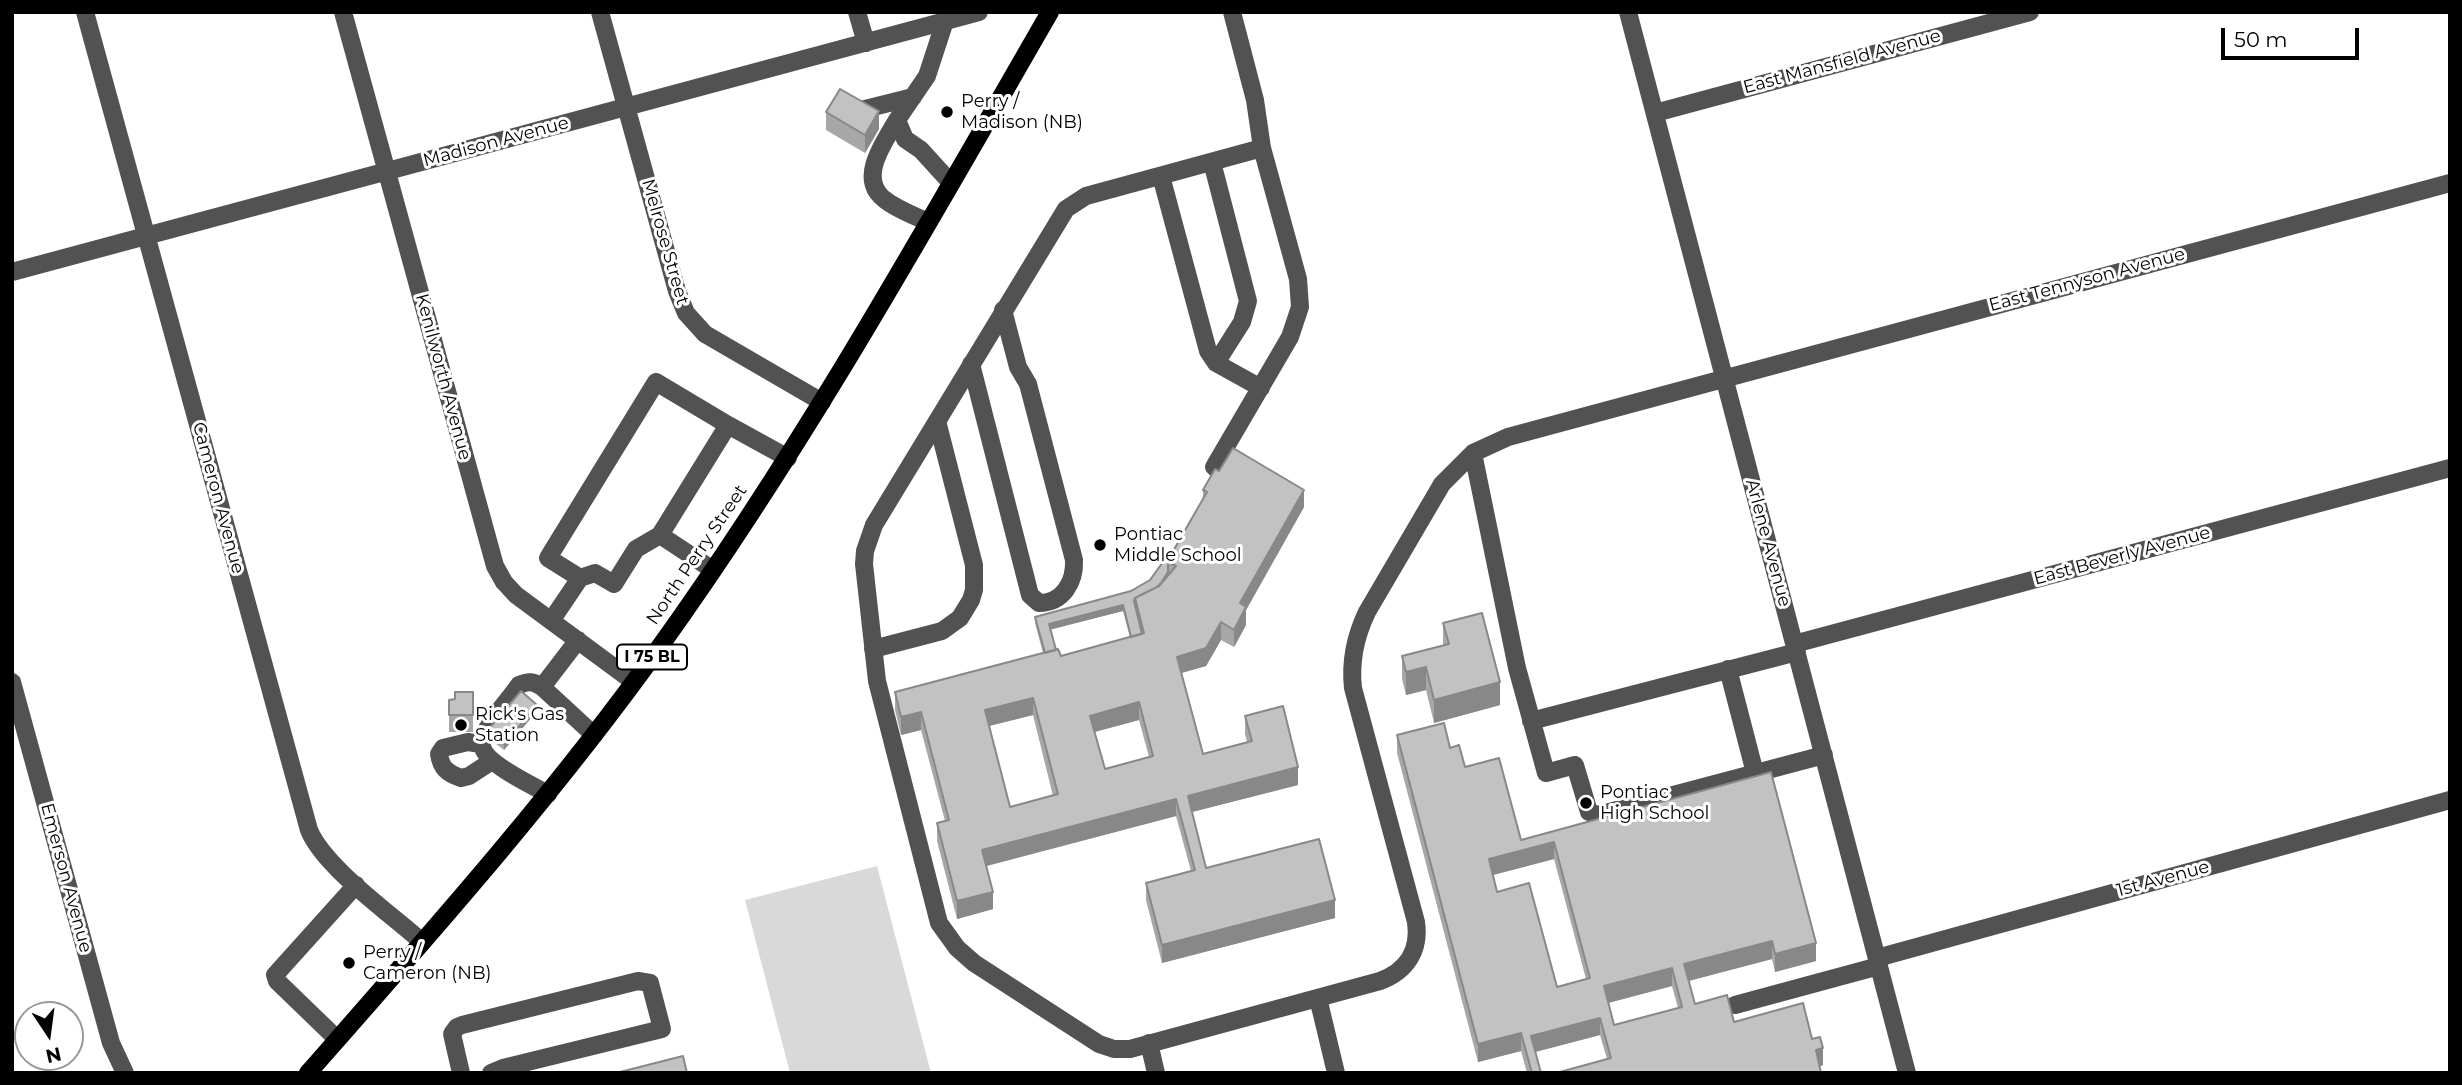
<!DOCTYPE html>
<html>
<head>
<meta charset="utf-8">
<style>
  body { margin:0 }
  #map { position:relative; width:2462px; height:1085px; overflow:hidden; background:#fff; font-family:Montserrat,sans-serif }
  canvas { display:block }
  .frame { position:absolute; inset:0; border:14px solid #000; pointer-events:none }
  .north { position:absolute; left:14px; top:1001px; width:70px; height:70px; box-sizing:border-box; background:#fff; border:2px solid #999; border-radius:50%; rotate:167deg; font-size:19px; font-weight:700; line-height:28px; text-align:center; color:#000 }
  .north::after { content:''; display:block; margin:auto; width:24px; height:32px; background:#000; clip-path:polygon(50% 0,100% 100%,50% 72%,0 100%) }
  .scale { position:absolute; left:2221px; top:28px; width:138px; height:32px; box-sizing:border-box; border:4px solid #000; border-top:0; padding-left:9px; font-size:21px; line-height:24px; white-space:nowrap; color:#000; -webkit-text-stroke:5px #fff; paint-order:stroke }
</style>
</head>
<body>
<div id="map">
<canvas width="2462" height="1085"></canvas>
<div class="frame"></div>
<div class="north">N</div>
<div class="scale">50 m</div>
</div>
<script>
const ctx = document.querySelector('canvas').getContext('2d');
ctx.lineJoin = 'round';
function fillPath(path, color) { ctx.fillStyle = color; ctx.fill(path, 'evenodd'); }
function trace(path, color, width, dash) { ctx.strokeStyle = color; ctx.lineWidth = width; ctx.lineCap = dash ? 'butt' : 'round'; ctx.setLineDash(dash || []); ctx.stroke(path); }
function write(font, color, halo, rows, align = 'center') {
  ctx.font = font + ' Montserrat,sans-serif'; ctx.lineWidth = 6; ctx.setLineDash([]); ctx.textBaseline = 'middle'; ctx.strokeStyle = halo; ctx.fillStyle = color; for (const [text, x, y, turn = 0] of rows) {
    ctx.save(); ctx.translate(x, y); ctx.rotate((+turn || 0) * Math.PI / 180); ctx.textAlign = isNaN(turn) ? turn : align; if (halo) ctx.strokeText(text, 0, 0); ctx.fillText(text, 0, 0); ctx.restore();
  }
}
fillPath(new Path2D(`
  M877,866L931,1073H790L745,900Z`), '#d9d9d9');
trace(new Path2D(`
  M85,12L309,830C324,867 391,914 422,942
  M343,12L495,566L504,582L516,595L634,682
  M600,12L677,291L686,313L705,334L822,402
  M857,12L866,43
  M1628,12L1907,1073
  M945,21L927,76L897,120L905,139L921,150L951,183
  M865,109L913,97
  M1655,113L2030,12
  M897,120C885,141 857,178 884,199C896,209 913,215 928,222
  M1262,148L1086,196L1066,209L874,525L865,551L864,564L877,681L939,923L957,948L974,963L1099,1044L1114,1049H1130L1380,981C1407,971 1420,950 1416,922L1353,688C1350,661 1355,637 1367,612L1442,484L1473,453L1508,437L2450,183
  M1212,162L1248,301L1242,322L1216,363
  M1161,176L1208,351L1216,363L1261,388
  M12,272L979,12
  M971,364L1030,595L1039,603C1063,603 1075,582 1074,560L1028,384L1018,367L1003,310
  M1473,453L1517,668L1546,773L1575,765L1589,812L1598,815L1824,755
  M1214,467L1290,337L1300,307L1298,279L1262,148L1255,100L1232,12
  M713,570L660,535L728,425L788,458
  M580,578L595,573L614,584L636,549L660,535
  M551,621L580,578L548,558L656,382L728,425
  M1794,644L2450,468
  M873,649L942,631L960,618L971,600L974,590V565L937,421
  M1728,669L1755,773
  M12,682L111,1043L125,1073
  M542,687L578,640
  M1531,721L1797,652
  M481,744L468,742L443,748L439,754C441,768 447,773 461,778L469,776L492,761
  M548,794C532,785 478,761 482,741C486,723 509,700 519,685C528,681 533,681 542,687L594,735
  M1877,958L2450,800
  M1318,998L1336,1073
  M1735,1005L1879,966
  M337,1039L277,981L275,975L356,885
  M1149,1043L1156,1073
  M461,1073L452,1034L457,1027L462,1025L638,981L650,983L662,1029L503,1068L491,1073`), '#525252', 18);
trace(new Path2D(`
  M308,1073C430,934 553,796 661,645C805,444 926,227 1050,12`), '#000', 18);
fillPath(new Path2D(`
  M826,112L879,129L865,153L826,130Z
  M1219,471L1304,507L1246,610V625L1234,647L1221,640L1206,666L1182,673L1203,754L1247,742L1245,734V716L1298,785L1192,812L1206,868L1335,918L1162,963L1146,900V883L1191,871L1176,816L987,866L993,909L957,919L937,841V823L945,821L921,730L901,735L895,710V692L1043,653L1035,623V617L1131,591L1150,580L1168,561L1203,499V490ZM1123,611L1130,637L1061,656L1056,650L1051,629ZM1033,715L1053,796L1010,807L989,726ZM1139,720L1149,757L1105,769L1095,732Z
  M1443,623L1500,705L1434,723L1426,690L1406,695L1402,679V656L1443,645Z
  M473,692V732H449V700L455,699Z
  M537,711L504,750L487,737V731Z
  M1397,735L1450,748L1521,840L1771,772L1816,961L1775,972L1772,959L1689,981L1695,1004L1734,1022L1812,1039L1823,1065L1820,1066L1607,1059L1600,1035L1535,1052L1541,1073H1527L1521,1051L1478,1062L1397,753ZM1554,859L1586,979L1557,987L1497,892L1493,875ZM1672,986L1678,1008L1614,1025L1608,1003Z`), '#a7a7a7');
fillPath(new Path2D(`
  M879,111V129L865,153V135Z
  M1304,490V507L1246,610V625L1234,647V630L1240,603Z
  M1123,605V611L1049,630V624Z
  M1221,622V640L1206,666L1177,674V657Z
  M1426,667V690L1406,695V672Z
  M1500,682V705L1434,723V700Z
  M1033,698V715L985,727V710Z
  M1139,702V720L1090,733V716Z
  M537,705V711L504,750V744Z
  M921,712V730L901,735V717Z
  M1298,767V785L1188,813V796Z
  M1176,799V816L982,867V850Z
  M1554,842V859L1489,876V859Z
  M993,892V909L957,919V901Z
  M1335,900V918L1162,963V945Z
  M1772,941V959L1684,982V964Z
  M1816,943V961L1775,972V954Z
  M1672,968V986L1604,1004V986Z
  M1600,1018V1035L1531,1053V1036Z
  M1521,1033V1051L1478,1062V1044Z
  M1823,1048V1065L1816,1068V1050Z`), '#888');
const building = new Path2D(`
  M840,89L879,111L865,135L826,112Z
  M1233,448L1304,490L1240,603L1246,607L1234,630L1221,622L1206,648L1177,657L1203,754L1252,741L1245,716L1283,706L1298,767L1188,796L1206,868L1319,839L1335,900L1162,945L1146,883L1195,870L1176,799L982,850L993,892L957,901L937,823L949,820L921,712L901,717L895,692L1058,649L1061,656L1144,633L1135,598L1159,586L1176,566L1168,562L1172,553L1207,492L1203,490L1215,469L1219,471ZM1033,698L1058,794L1010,807L985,710ZM1139,702L1153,756L1105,769L1090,716Z
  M1165,559L1168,561V572L1161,583L1157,587L1135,598L1134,601L1142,634L1131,637L1123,605L1049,624L1056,650L1045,653L1035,617L1131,591L1150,580Z
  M1482,613L1500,682L1434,700L1426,667L1406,672L1402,656L1449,644L1443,623Z
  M521,691L537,705L504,744L487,731Z
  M455,692H473V715H449V700L455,699Z
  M1444,723L1450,748L1459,745L1465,767L1499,758L1521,840L1771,772L1816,943L1775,954L1772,941L1684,964L1695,1004L1727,995L1734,1022L1803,1003L1812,1039L1820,1037L1823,1048L1816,1050L1821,1073H1556L1611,1058L1600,1018L1531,1036L1541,1073H1532L1521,1033L1478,1044L1397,735ZM1554,842L1590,978L1557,987L1529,883L1497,892L1489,859ZM1672,968L1682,1007L1614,1025L1604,986Z
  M683,1056L687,1073H616Z`);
fillPath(building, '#c2c2c2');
trace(building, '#888', 2);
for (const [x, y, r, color] of [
  [947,112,7,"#000"],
  [1100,545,7,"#000"],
  [461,725,7,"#000"],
  [1586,803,7,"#000"],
  [349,963,7,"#000"]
]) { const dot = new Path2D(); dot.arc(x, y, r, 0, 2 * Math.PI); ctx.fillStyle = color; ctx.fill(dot); trace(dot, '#fff', 2.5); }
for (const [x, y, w] of [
  [652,657,70]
]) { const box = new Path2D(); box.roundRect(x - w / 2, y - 12.5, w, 25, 5); ctx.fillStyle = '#fff'; ctx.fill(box); trace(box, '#000', 2); }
write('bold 16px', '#000', null, [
  ["I 75 BL",652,657]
]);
write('18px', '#000', '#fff', [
  ["East Mansfield Avenue",1842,62,-15],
  ["Madison Avenue",496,142,-15],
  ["Melrose Street",665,242,74],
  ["East Tennyson Avenue",2087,280,-15],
  ["Kenilworth Avenue",443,377,75],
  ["Cameron Avenue",218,498,75],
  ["Arlene Avenue",1768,543,75],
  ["North Perry Street",697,555,-56],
  ["East Beverly Avenue",2122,556,-15],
  ["Emerson Avenue",66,878,75],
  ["1st Avenue",2163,879,-15]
]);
write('18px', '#000', '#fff', [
  ["Perry /",961,102],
  ["Madison (NB)",961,123],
  ["Pontiac",1114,535],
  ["Middle School",1114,556],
  ["Rick's Gas",475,715],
  ["Station",475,736],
  ["Pontiac",1600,793],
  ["High School",1600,814],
  ["Perry /",363,953],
  ["Cameron (NB)",363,974]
], 'left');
</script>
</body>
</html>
